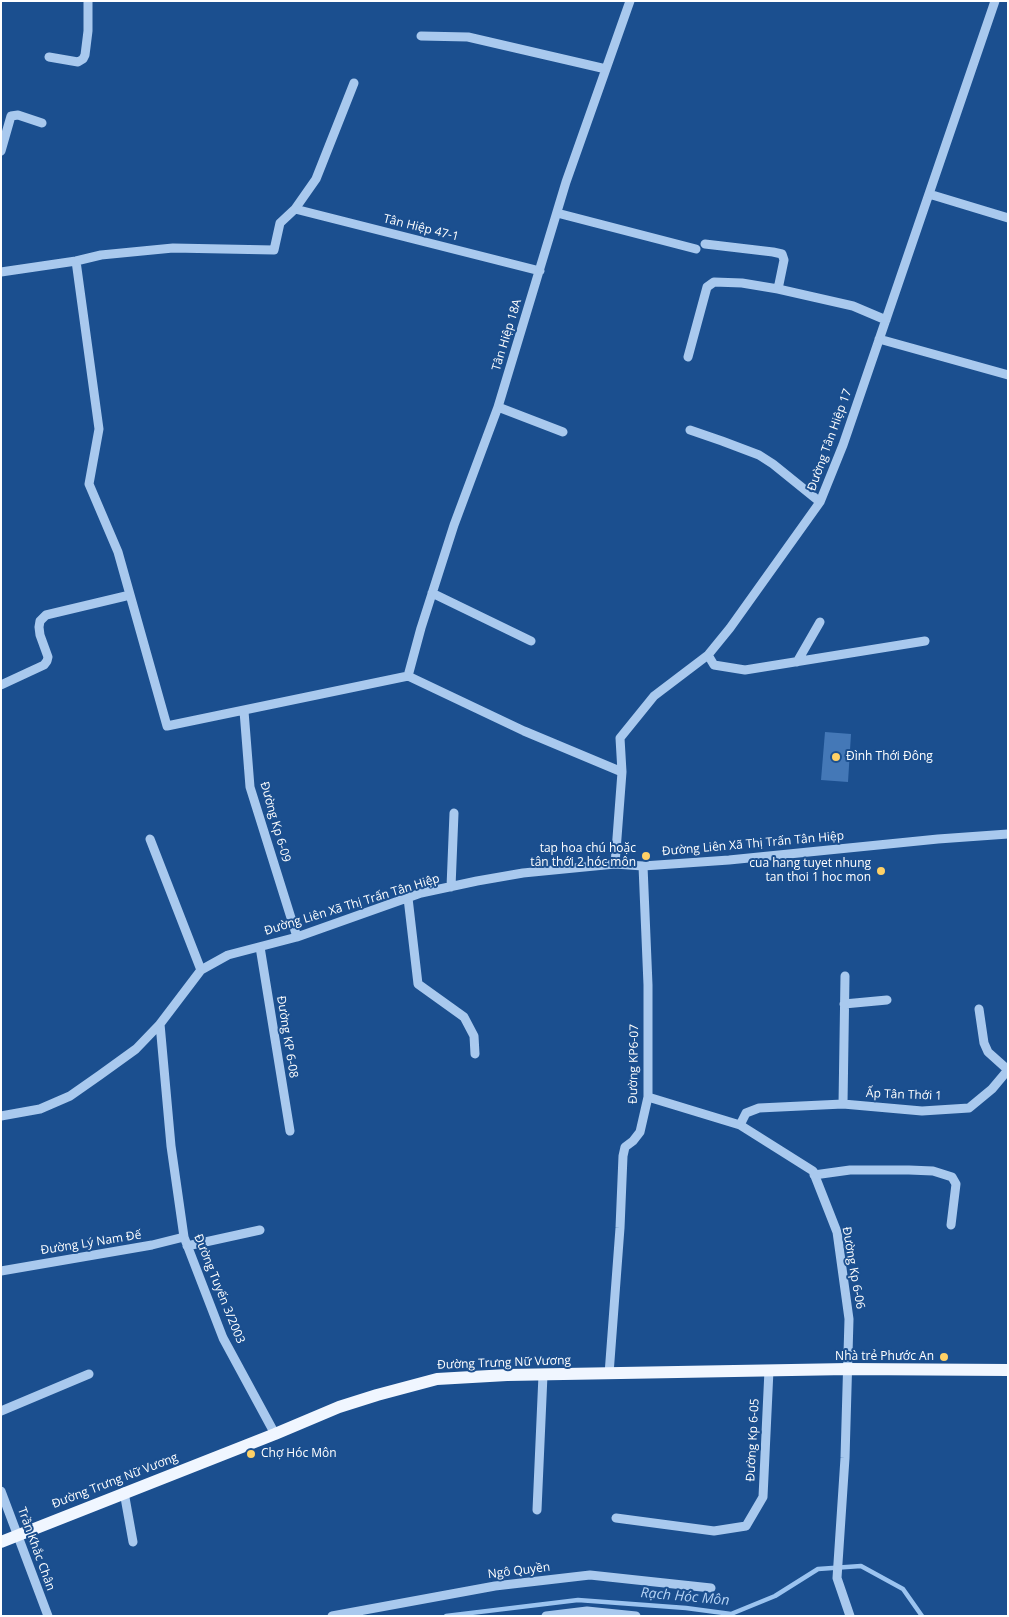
<!DOCTYPE html>
<meta charset="utf-8">
<style>
body{margin:0}
#map{position:relative;width:1009px;height:1617px;overflow:hidden;background:#1b4f8f;font-family:"Open Sans",sans-serif}
canvas{display:block}
.frame{position:absolute;inset:0;border:2px solid #fff;pointer-events:none}
</style>
<div id="map">
<canvas width="1009" height="1617"></canvas>
<div class="frame"></div>
</div>
<script>
const ctx = document.querySelector('canvas').getContext('2d');
ctx.lineJoin = 'round';
function shape(rows) {
  const path = new Path2D();
  for (const r of rows) {
    path.moveTo(r[0], r[1]);
    for (let i = 2; i < r.length; i += 2) path.lineTo(r[i], r[i + 1]);
  }
  return path;
}
function stroke(path, color, width, dash) {
  ctx.strokeStyle = color;
  ctx.lineWidth = width;
  ctx.lineCap = dash ? 'butt' : 'round';
  ctx.setLineDash(dash || []);
  ctx.stroke(path);
}
function paint(path, color) {
  ctx.fillStyle = color;
  ctx.fill(path, 'evenodd');
}
function label(font, color, halo, rows, align = 'center') {
  ctx.font = font + ' "Open Sans",sans-serif';
  ctx.lineWidth = 4;
  ctx.setLineDash([]);
  ctx.textBaseline = 'middle';
  ctx.strokeStyle = halo;
  ctx.fillStyle = color;
  for (const [text, x, y, turn = 0] of rows) {
    ctx.save();
    ctx.translate(x, y);
    ctx.rotate((+turn || 0) * Math.PI / 180);
    ctx.textAlign = isNaN(turn) ? turn : align;
    if (halo) ctx.strokeText(text, 0, 0);
    ctx.fillText(text, 0, 0);
    ctx.restore();
  }
}
const stream = shape([
 [446,1616,578,1600,686,1608,731,1614,775,1596,818,1569,861,1566,903,1589,922,1616]
]);
const building = shape([
 [825,732,851,734,848,782,821,780]
]);
const minor = shape([
 [421,36,468,37,606,69],
 [49,57,78,62,83,59,85,55,88,31,88,1],
 [1,151,11,116,18,115,42,123],
 [929,194,1008,218],
 [295,209,540,271],
 [557,213,696,249],
 [705,244,773,252,782,254,784,260,778,289],
 [76,261,99,429,89,484,118,552,167,726,408,676,524,731,622,772],
 [1,272,76,261,101,255,173,248,274,250,280,223,295,209,316,179,354,83],
 [879,339,1008,375],
 [688,357,707,287,714,282,742,283,778,289,853,306,886,320],
 [498,407,563,432],
 [690,430,722,441,759,455,773,464,820,502],
 [432,593,531,641],
 [708,655,714,665,745,670,925,641],
 [797,662,820,622],
 [408,676,421,628,454,525,498,407,566,182,630,1],
 [1,685,44,665,47,661,48,657,40,635,39,627,40,621,46,615,130,595],
 [244,711,250,787,297,937],
 [150,839,201,970],
 [615,864,622,772,620,738,654,696,708,655,730,628,820,502,843,445,995,1],
 [451,887,454,813],
 [408,898,418,984,464,1017,474,1036,475,1054],
 [260,947,290,1131],
 [844,1004,887,1000],
 [160,1024,171,1146,184,1237,223,1338,275,1434],
 [648,1097,740,1125,813,1171,837,1232,849,1319,845,1458,837,1578,850,1616],
 [843,1104,845,976],
 [1,1116,40,1109,70,1096,100,1075,136,1049,160,1024,201,970,228,955,297,937,421,893,477,881,523,873,615,864,643,866,729,860,938,839,1008,834],
 [740,1125,746,1113,759,1108,843,1104,922,1111,969,1108,992,1089,1008,1070,988,1052,984,1043,979,1009],
 [814,1175,850,1170,909,1170,933,1171,952,1177,956,1184,951,1225],
 [187,1246,260,1230],
 [1,1271,152,1245,184,1237],
 [609,1374,620,1228,623,1156,625,1147,633,1141,640,1132,648,1097,648,985,643,866],
 [1,1411,89,1374],
 [1,1491,48,1616],
 [124,1492,133,1542],
 [537,1510,543,1375],
 [616,1518,714,1531,746,1526,763,1497,769,1370],
 [332,1616,495,1586,590,1575,711,1588],
 [546,1616,587,1611,636,1616]
]);
const major = shape([
 [1,1542,275,1434,339,1407,377,1395,437,1379,507,1375,848,1369,1008,1370]
]);
const markers = [
 [836,757,5,"#ffd166"],
 [646,856,5,"#ffd166"],
 [881,871,5,"#ffd166"],
 [944,1357,5,"#ffd166"],
 [251,1454,5,"#ffd166"]
];
const streetNames = [
 ["Tân Hiệp 47-1",421,228,14],
 ["Tân Hiệp 18A",507,335,-73],
 ["Đường Tân Hiệp 17",830,440,-70],
 ["Đường Kp 6-09",275,822,74],
 ["Đường Liên Xã Thị Trấn Tân Hiệp",753,844,-5],
 ["Đường Liên Xã Thị Trấn Tân Hiệp",352,905,-17],
 ["Đường KP 6-08",287,1037,81],
 ["Đường KP6-07",634,1064,-89],
 ["Ấp Tân Thới 1",904,1095,2],
 ["Đường Lý Nam Đế",91,1243,-9],
 ["Đường Kp 6-06",853,1268,80],
 ["Đường Tuyến 3/2003",219,1289,68],
 ["Đường Trưng Nữ Vương",504,1363,-2],
 ["Đường Kp 6-05",753,1440,-87],
 ["Đường Trưng Nữ Vương",115,1481,-21],
 ["Trần Khắc Chân",36,1549,70],
 ["Ngô Quyền",519,1571,-7]
];
const poiNames = [
 ["Đình Thới Đông",846,757,"left"],
 ["tap hoa chú hoặc",636,849],
 ["tân thới 2 hóc môn",636,863],
 ["cua hang tuyet nhung",871,864],
 ["tan thoi 1 hoc mon",871,878],
 ["Nhà trẻ Phước An",934,1357],
 ["Chợ Hóc Môn",261,1454,"left"]
];
const waterNames = [
 ["Rạch Hóc Môn",685,1597,5]
];
stroke(stream, '#9cc4f0', 4.5);
paint(building, '#4478b7');
stroke(minor, '#a9c9ee', 9);
stroke(major, '#f0f6ff', 12);
for (const [x, y, r, color] of markers) {
  const dot = new Path2D();
  dot.arc(x, y, r, 0, 2 * Math.PI);
  ctx.fillStyle = color;
  ctx.fill(dot);
  stroke(dot, '#1b4f8f', 2);
}
label('12px', '#fff', '#1b4f8f', streetNames);
label('12px', '#fff', '#1b4f8f', poiNames, 'right');
label('italic 14px', '#b5d3f5', '#1b4f8f', waterNames);
</script>
